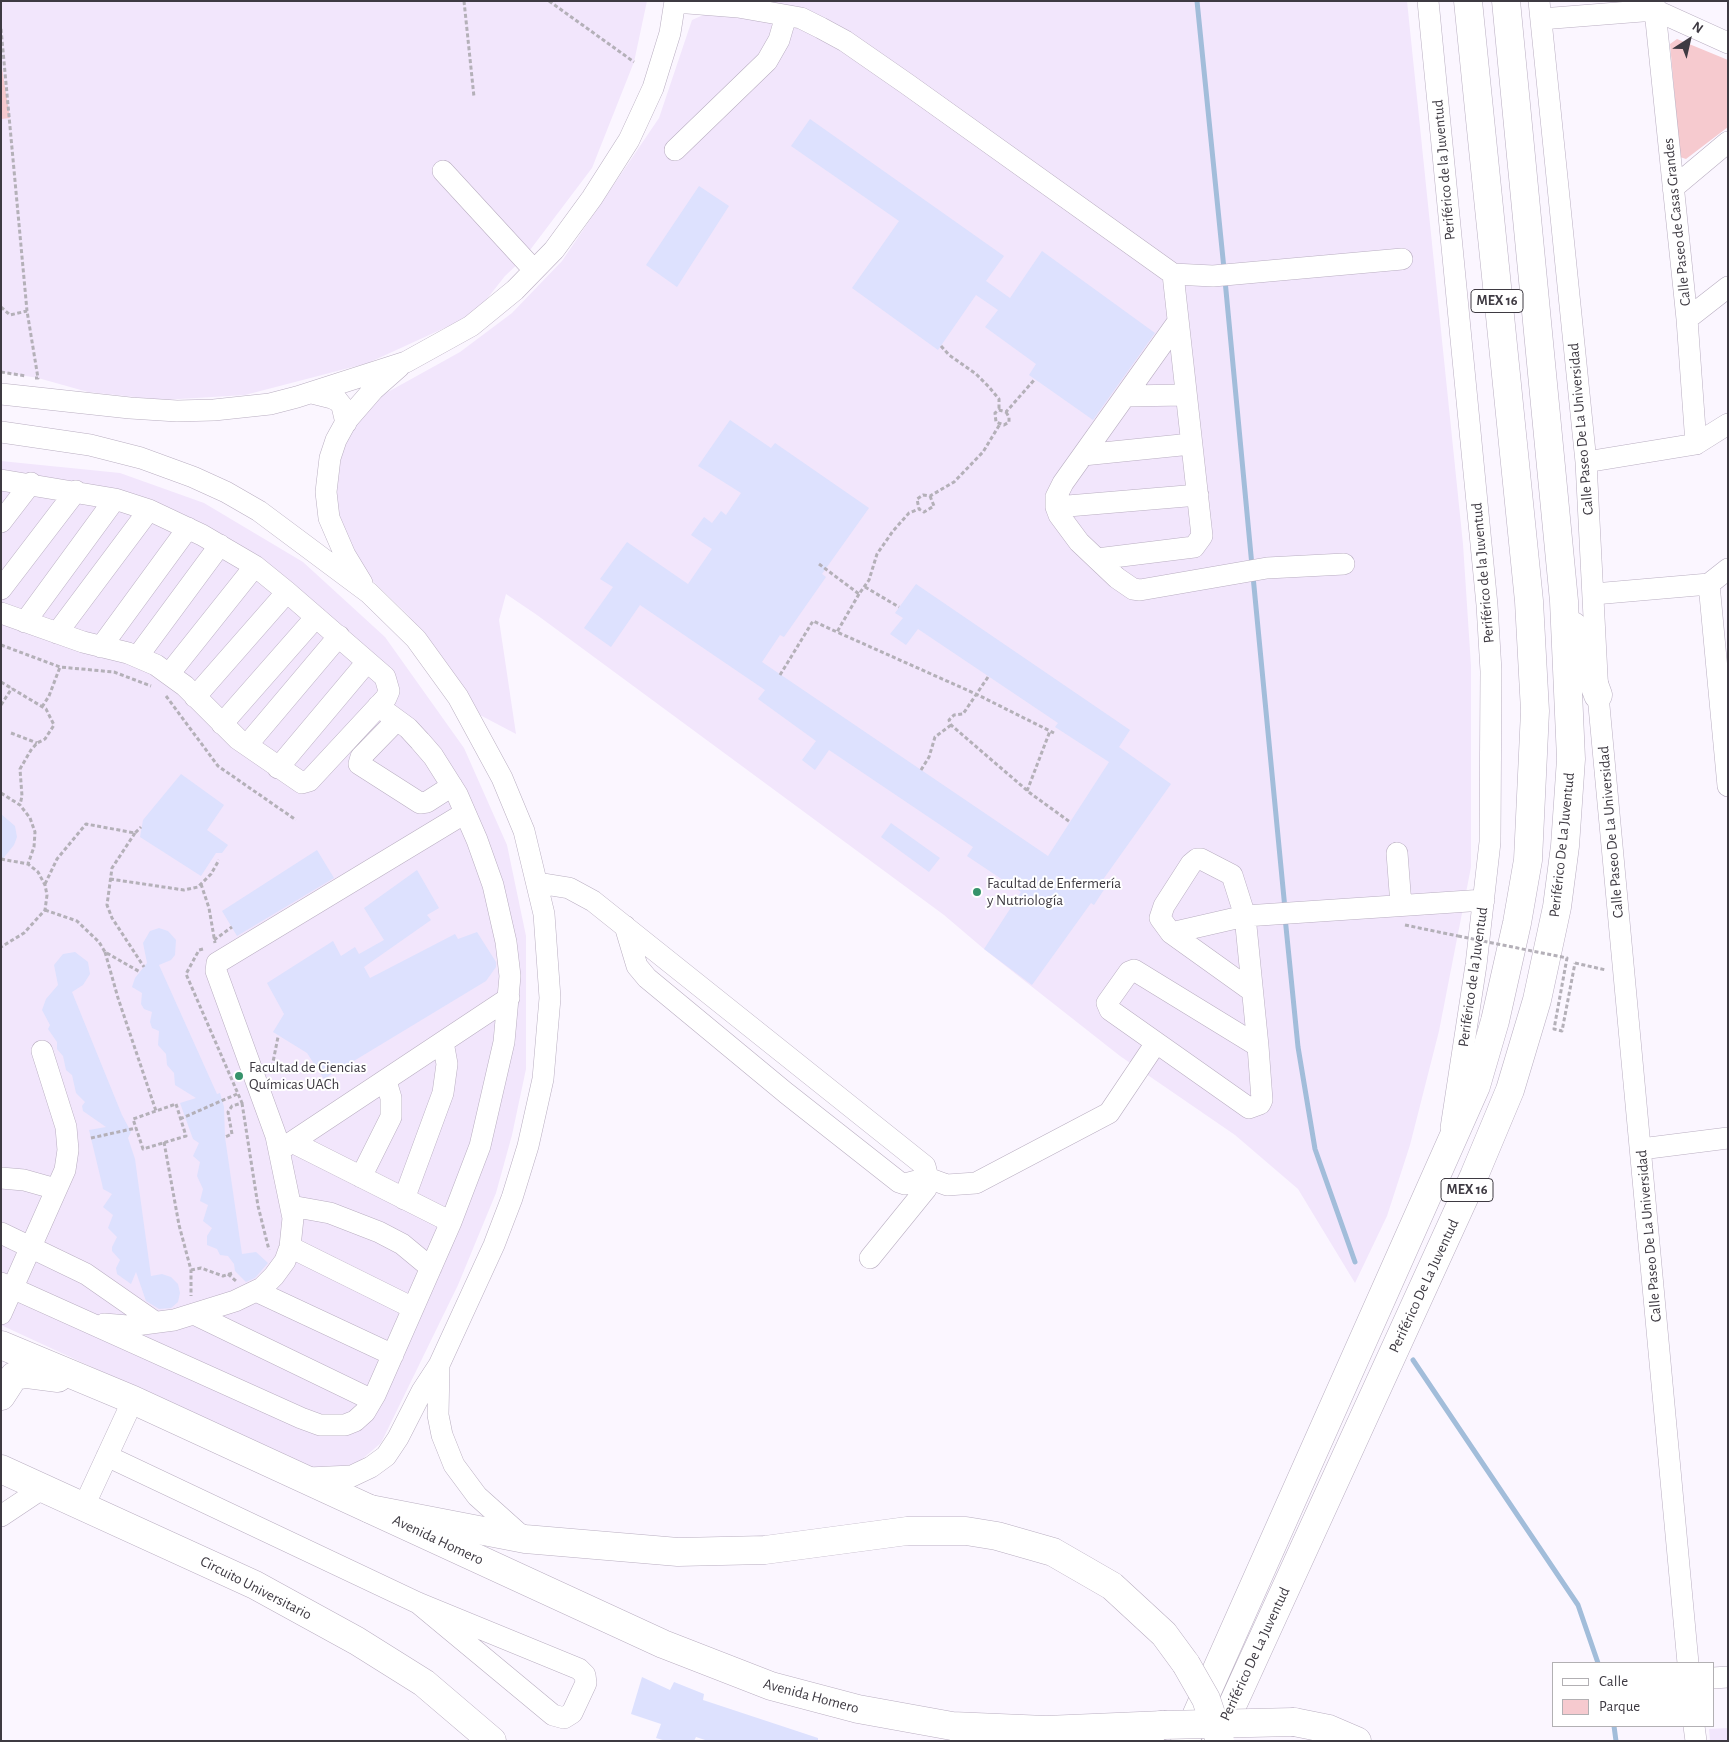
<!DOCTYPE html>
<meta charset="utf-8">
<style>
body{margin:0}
#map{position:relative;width:1729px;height:1742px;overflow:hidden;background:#fbf6ff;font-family:"Alegreya Sans",sans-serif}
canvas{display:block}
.frame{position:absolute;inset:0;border:2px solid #3e3a42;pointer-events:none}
.legend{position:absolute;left:1552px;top:1662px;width:162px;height:65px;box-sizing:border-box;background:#fff;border:1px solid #b2b0b3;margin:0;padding:6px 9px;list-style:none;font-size:15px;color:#3e3a42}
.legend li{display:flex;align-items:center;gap:10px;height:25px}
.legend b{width:25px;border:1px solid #b2b0b3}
.north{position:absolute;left:1664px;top:15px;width:50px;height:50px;-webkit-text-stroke:4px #fff;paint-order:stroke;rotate:35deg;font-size:14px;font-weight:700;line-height:20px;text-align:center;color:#3e3a42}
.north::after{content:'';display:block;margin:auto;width:18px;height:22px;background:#3e3a42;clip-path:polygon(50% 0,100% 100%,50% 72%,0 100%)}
</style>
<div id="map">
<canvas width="1729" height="1742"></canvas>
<div class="frame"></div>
<ul class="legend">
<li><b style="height:6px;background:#fff"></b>Calle</li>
<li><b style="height:14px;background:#f6cacf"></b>Parque</li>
</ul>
<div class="north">N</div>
</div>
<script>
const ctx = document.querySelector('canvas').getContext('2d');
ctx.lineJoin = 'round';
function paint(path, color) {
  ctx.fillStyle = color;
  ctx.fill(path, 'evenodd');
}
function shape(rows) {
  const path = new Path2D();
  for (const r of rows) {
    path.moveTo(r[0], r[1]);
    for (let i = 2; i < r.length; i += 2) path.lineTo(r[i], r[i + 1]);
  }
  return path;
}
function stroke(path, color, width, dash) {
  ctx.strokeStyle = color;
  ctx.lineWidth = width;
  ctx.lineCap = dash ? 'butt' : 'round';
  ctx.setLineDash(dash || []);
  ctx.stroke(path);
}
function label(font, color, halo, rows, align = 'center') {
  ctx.font = font + ' "Alegreya Sans",sans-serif';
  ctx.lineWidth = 4;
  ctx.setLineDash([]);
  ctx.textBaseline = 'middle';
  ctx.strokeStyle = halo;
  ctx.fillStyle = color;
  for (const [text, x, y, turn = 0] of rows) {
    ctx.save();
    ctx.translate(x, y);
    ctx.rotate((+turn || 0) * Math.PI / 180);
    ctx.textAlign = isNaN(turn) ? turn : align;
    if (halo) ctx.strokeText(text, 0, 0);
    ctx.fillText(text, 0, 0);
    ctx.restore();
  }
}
const built = shape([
 [1,1,647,1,634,62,592,168,524,258,505,276,475,314,368,363,245,395,163,400,88,392,38,378,1,372],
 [735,1,1407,1,1463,544,1471,666,1471,867,1439,1031,1410,1145,1387,1216,1355,1283,1298,1189,1235,1135,1120,1056,984,949,944,915,537,615,506,594,499,620,516,734,480,715,468,695,407,614,355,564,335,504,343,442,377,398,460,352,512,313,562,261,659,118,692,20],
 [1,461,120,473,204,503,303,562,385,637,464,748,507,845,526,936,526,1069,512,1135,496,1193,458,1285,381,1443,360,1461,330,1472,303,1465,1,1325],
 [1728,1728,1728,1741,1710,1741,1709,1729]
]);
const green = shape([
 [1677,39,1728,60,1728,127,1686,159,1680,157,1670,44],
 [1,62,10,118,1,119]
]);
const stream = shape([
 [1197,1,1224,269],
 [1225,280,1252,566],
 [1253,576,1285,909],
 [1285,917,1298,1047,1315,1149,1355,1262],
 [1413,1360,1578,1605,1598,1663],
 [1614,1726,1616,1741]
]);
const building = shape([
 [810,119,1004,256,986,281,1010,298,1042,251,1155,333,1093,420,1029,375,1036,364,985,327,998,310,976,295,938,350,852,288,899,221,791,146],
 [699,186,729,206,677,287,646,265],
 [730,420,771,448,775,443,869,508,822,574,826,577,784,637,780,635,762,662,1048,856,1109,762,1055,727,1058,723,918,629,906,645,890,634,903,618,895,613,916,584,1130,730,1119,747,1171,784,1102,881,1107,885,1094,905,1091,903,1032,985,984,949,1021,892,967,856,973,847,829,750,815,770,802,760,816,741,758,699,765,690,640,605,611,647,584,628,613,587,600,579,627,542,688,584,712,549,691,535,704,517,712,523,721,511,726,515,741,493,698,466],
 [181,774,224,805,207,830,228,845,222,853,216,853,201,876,140,837,143,820],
 [1,814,15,826,17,837,14,845,1,861],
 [891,823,940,858,929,872,881,837],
 [317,850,334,878,237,936,222,911],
 [417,870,439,908,427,915,431,920,364,967,370,978,455,934,458,939,477,932,496,962,496,967,486,981,324,1079,307,1053,273,1032,284,1014,267,983,333,941,341,956,355,947,359,954,384,940,364,908],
 [159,928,168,931,176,940,175,955,171,960,159,965,217,1094,220,1093,224,1107,225,1137,242,1254,256,1252,268,1263,255,1278,246,1282,235,1271,234,1264,228,1256,220,1255,217,1249,207,1245,207,1236,212,1228,203,1221,208,1205,200,1201,203,1189,197,1176,200,1162,193,1156,199,1143,193,1139,180,1103,196,1098,175,1085,174,1073,167,1065,166,1054,158,1045,159,1031,152,1028,150,1022,152,1012,144,1009,141,1004,142,993,132,987,135,978,147,963,143,943,150,931],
 [75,952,88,962,90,974,83,985,72,992,122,1115,131,1132,128,1138,135,1159,151,1276,162,1274,171,1277,178,1284,180,1293,178,1302,171,1308,159,1309,146,1301,136,1272,131,1284,117,1274,116,1268,120,1260,112,1251,112,1247,117,1237,108,1228,113,1215,103,1207,112,1194,103,1189,102,1184,89,1130,106,1127,83,1111,82,1106,85,1102,76,1093,72,1075,66,1070,63,1056,57,1049,57,1042,48,1029,50,1025,42,1010,46,999,58,985,54,965,63,954],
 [642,1677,670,1690,674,1682,704,1694,703,1700,818,1738,818,1741,708,1741,696,1737,694,1741,666,1741,656,1738,661,1724,631,1714]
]);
const path = shape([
 [464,1,474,97],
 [549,1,634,62],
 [1,29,27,311,38,378,35,378],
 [1,307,10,315,27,311],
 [941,346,949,355,976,374,989,387,999,399,999,410],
 [1,372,26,376],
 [1006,412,1009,417,1009,422,1004,425,996,422,995,413,999,410,1006,412,1035,379],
 [930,496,934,506,924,512,919,509,917,499,923,495,930,496,954,482,983,452,1000,424],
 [819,564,859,594,869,580,877,554,893,531,909,513,919,509],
 [865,587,899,607],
 [859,594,837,632,976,694,1054,733],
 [1,645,60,667,114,672,151,686],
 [780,675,813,621,837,632],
 [988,677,963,714,954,715,949,720,951,725,1030,793,1070,822],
 [1,682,46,709,54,725,45,739,37,743,31,750,20,769,22,796,20,805],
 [166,696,218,766,296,820],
 [1,705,12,688],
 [42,707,49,696,60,667],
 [11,733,37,743],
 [921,770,929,757,935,737,951,725],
 [1027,791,1050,731],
 [1,793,20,805,30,818,35,832,34,847,28,864],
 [135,833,112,868,107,905,112,918,144,967],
 [1,859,28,864,38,872,45,885,47,895,45,910,24,933,1,947],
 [110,879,184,890,198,887,211,874,219,860],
 [45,884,57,859,86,824,135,833,141,827],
 [201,884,209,908,215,943],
 [45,910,77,921,99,942,105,952,140,972],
 [1405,925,1458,936],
 [214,940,232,927],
 [203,949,199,950,186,974,242,1103,232,1106,228,1112,232,1134,225,1137],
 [105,952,118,998,156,1111],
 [1575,963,1606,970],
 [272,1067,278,1037],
 [242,1103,258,1206,269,1250],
 [176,1104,186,1136,143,1149,133,1119,176,1104],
 [180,1119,237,1094],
 [91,1138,136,1128],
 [164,1142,179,1225,191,1270,191,1296],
 [191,1270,201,1268,223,1276,233,1273],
 [228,1274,236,1281]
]);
const minor = shape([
 [1428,1,1487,605,1491,671,1490,842,1476,965,1451,1128],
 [1539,1,1586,462,1598,695,1688,1663],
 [1654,1,1687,319,1696,444],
 [675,2,738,7,801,18,821,28,845,41,907,84,1173,274,1213,276,1402,259],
 [1541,19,1655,10,1728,43],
 [675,150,767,61,779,40,786,16],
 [443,171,534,270],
 [1673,188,1728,142],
 [1687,319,1728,287],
 [1177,323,1063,483,1056,497,1056,507,1059,515,1079,542,1117,578,1133,589,1140,590,1267,568,1344,564],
 [312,393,332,398,338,401,342,406,346,423],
 [1,394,130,408,177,411,214,410,270,404,297,397,406,362,471,326,515,290,554,250,592,198,629,140,653,88,670,33,675,1],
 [1126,396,1185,395],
 [1,432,90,445,141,458,193,477,226,492,259,511,369,593,416,639,458,697,502,778,524,831,544,914,550,998,543,1079,528,1146,512,1198,494,1245,439,1365,422,1391,398,1438,386,1456,371,1467,352,1476,308,1478],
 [1083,455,1191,444],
 [1586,462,1696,444,1728,424],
 [1,480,115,499,149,510,202,535,255,566,287,592,385,677,389,691,386,698,309,781,302,783,238,739,185,686,156,665,128,653,83,642,1,613],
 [1056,507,1198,495],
 [1,522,31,483],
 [1097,559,1194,547,1202,536,1173,274],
 [362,583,345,555,329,518,326,492,330,458,336,440,347,420,373,390,399,367],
 [1709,584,1728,786],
 [1,589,76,491],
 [1594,594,1709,584,1728,569],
 [25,622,115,499],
 [57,633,149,510],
 [101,647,188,528],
 [138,656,220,545],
 [169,674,255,566],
 [195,697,287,592],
 [397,720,361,757,359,764,420,803,427,802,452,786],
 [222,724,316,617],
 [247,745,339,636],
 [278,768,367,662],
 [1397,853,1401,905],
 [538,883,569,888,593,901,925,1166,928,1178,926,1189,870,1258],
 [625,926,637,966,647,978,786,1093,899,1182,905,1184,928,1178,947,1185,976,1183,1109,1113,1156,1043],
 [1171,933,1245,916,1484,900],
 [1252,991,1171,933,1160,918,1164,906,1191,864,1197,859,1201,859,1232,875,1245,916,1258,1046,1262,1100,1260,1104,1249,1108,1110,1010,1107,1003,1129,972,1134,970,1258,1046],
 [292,1142,451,1222],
 [1641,1149,1728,1138],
 [280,1150,509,998],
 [361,1177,391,1117,391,1098,386,1081],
 [1,1178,24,1180,56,1189],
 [404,1199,443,1093,447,1064,443,1042],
 [291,1206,330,1213,379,1232,402,1244,431,1268],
 [1,1233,86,1274,155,1322],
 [290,1247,413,1308],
 [1,1283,301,1418,320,1425,345,1425,355,1421,365,1412,375,1395,451,1222,480,1146,504,1042,510,976,506,942,493,885,477,840,457,794,433,756,420,741,408,728,378,706],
 [256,1291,393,1355],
 [1,1314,65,1170,68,1150,66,1127,42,1051],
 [194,1314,372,1400],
 [104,1324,128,1326,174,1320,235,1301,262,1288,274,1276,285,1261,290,1247,293,1218,276,1136,216,971,217,963,465,813],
 [439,1366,438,1415,442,1435,454,1465,477,1496,525,1539],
 [107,1456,418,1603,579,1669,585,1675,586,1683,572,1713,564,1718,553,1715,418,1603],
 [84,1506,133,1400],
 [1,1516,43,1488],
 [1713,1678,1728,1677],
 [1694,1726,1696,1741]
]);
const major = shape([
 [1,1345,133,1400,663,1644,771,1686,858,1709,952,1726,1046,1730,1164,1725],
 [1,1396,14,1376,27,1374,58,1378],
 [1,1469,255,1585,357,1641,424,1683,492,1741],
 [1294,1722,1329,1729,1357,1741]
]);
const highway = shape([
 [1573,626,1598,695],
 [370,1509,525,1539,678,1552,765,1550,907,1531,966,1531,997,1536,1053,1552,1112,1586,1164,1634,1186,1664],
 [1135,1741,1161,1725],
 [1185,1741,1476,1086,1495,1021,1517,923,1528,860,1535,711,1529,601,1468,1],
 [1216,1741,1474,1176,1510,1090,1537,1000,1557,907,1565,846,1571,759,1564,601,1506,1]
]);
const pathBridge = shape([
 [1458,936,1567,958,1554,1029,1562,1031,1575,963]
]);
const majorBridge = shape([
 [1164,1725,1294,1722]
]);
const highwayBridge = shape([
 [1186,1664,1206,1699,1220,1741]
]);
const markers = [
 [977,892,5,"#36936b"],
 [239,1076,5,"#36936b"]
];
const shields = [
 [1497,301,52],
 [1467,1190,52]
];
const shieldNames = [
 ["MEX 16",1497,301],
 ["MEX 16",1467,1190]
];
const streetNames = [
 ["Periférico de la Juventud",1444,170,-95],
 ["Calle Paseo de Casas Grandes",1677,222,-96],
 ["Calle Paseo De La Universidad",1581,429,-95],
 ["Periférico de la Juventud",1483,573,-95],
 ["Calle Paseo De La Universidad",1611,832,-95],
 ["Periférico De La Juventud",1562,845,-84],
 ["Periférico de la Juventud",1473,977,-82],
 ["Calle Paseo De La Universidad",1649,1236,-95],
 ["Periférico De La Juventud",1424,1286,-65],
 ["Avenida Homero",438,1540,25],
 ["Circuito Universitario",256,1588,27],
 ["Periférico De La Juventud",1255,1654,-65],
 ["Avenida Homero",811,1696,15]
];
const poiNames = [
 ["Facultad de Enfermería",987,883],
 ["y Nutriología",987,900],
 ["Facultad de Ciencias",249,1067],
 ["Químicas UACh",249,1084]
];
paint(built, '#f2e6fc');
paint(green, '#f6cacf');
stroke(stream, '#a2bdda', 5);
paint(building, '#dde1fe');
stroke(minor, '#b9aec1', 22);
stroke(major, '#b9aec1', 29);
stroke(highway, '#b9aec1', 29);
stroke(path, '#b4b0b8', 3, [4, 2.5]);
stroke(minor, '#fff', 21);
stroke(major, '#fff', 28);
stroke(highway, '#fff', 28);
stroke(majorBridge, '#b9aec1', 29, []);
stroke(highwayBridge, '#b9aec1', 29, []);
stroke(pathBridge, '#b4b0b8', 3, [4, 2.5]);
stroke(majorBridge, '#fff', 28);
stroke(highwayBridge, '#fff', 28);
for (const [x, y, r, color] of markers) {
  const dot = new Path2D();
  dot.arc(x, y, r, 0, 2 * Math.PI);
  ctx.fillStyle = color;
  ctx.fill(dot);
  stroke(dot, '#fff', 2);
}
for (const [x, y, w] of shields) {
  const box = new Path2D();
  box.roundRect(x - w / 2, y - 11.5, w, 23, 4);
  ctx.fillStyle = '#fff';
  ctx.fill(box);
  stroke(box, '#3e3a42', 1);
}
label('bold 14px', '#3e3a42', null, shieldNames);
label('15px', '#3e3a42', '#fff', streetNames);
label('15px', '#3e3a42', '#fff', poiNames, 'left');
</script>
